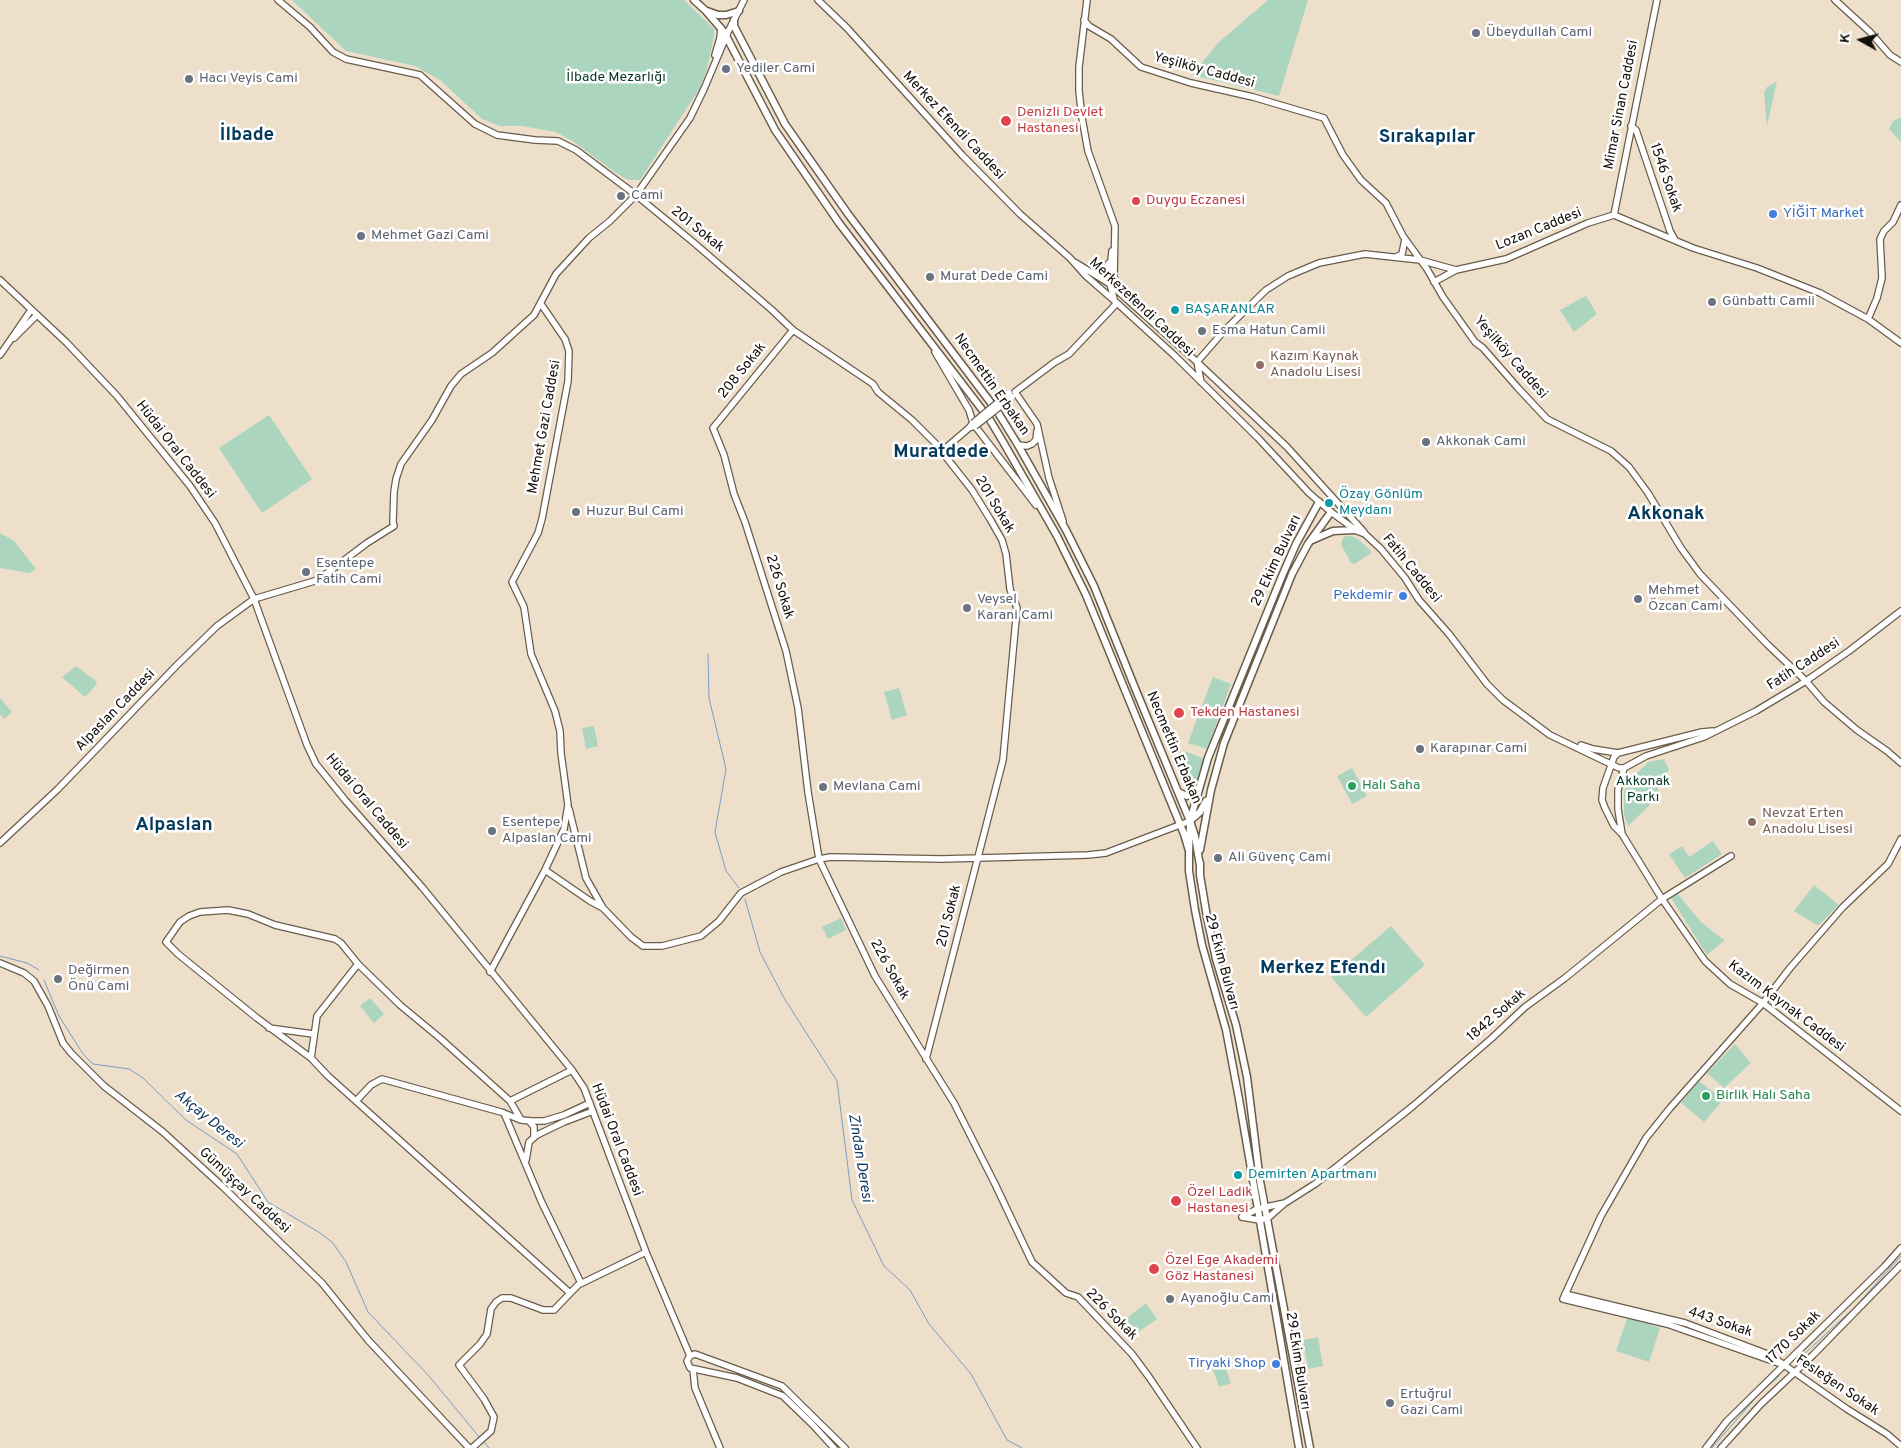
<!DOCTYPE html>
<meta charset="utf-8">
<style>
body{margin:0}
#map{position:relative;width:1901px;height:1448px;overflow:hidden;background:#eedfcb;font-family:Overpass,sans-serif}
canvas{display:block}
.north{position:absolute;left:1836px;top:15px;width:50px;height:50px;-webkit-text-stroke:4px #fff;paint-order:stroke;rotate:277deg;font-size:14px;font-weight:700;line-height:20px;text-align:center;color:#130e07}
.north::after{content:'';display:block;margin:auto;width:18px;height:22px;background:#130e07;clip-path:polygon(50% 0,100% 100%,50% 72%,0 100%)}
</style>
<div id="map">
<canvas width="1901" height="1448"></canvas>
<div class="north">K</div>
</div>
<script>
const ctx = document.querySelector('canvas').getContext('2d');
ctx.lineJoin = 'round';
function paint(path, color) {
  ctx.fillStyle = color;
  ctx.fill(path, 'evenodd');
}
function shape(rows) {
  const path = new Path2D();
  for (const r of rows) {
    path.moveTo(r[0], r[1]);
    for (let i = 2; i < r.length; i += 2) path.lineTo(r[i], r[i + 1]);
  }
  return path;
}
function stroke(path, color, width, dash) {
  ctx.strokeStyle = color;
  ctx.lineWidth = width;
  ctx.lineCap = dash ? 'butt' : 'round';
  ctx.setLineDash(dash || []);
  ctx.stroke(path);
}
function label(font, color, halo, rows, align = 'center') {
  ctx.font = font + ' Overpass,sans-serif';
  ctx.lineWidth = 5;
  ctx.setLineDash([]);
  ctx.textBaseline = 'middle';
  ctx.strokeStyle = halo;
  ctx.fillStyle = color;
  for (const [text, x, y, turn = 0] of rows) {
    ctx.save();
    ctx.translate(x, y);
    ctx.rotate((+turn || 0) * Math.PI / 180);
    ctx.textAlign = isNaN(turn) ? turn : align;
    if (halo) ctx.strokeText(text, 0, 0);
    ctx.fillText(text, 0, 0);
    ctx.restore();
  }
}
const green = shape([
 [292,0,684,0,714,29,714,36,707,69,700,88,640,180,628,180,616,173,574,142,556,132,522,126,500,126,482,119,440,80,415,66,346,51],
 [1268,0,1308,0,1279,96,1192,75,1218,43],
 [1777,81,1767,126,1764,92,1767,87],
 [1901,117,1901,142,1889,129,1893,121],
 [1586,296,1597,314,1574,332,1560,310],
 [269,415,312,479,262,513,219,448],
 [0,533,14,541,36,569,30,573,0,568],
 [1346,536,1351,536,1358,539,1371,551,1370,554,1354,564,1351,563,1341,544,1343,538],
 [76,666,97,682,96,685,85,697,62,677],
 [1213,677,1231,684,1207,749,1188,743],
 [899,688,907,715,892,720,884,692],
 [0,698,12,712,4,719,0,714],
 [594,726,598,746,586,749,582,728],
 [1184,751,1205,759,1194,789,1186,786,1179,761],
 [1664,759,1669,770,1659,781,1658,790,1661,794,1628,826,1624,814,1624,791,1633,777,1648,762],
 [1352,768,1367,796,1352,804,1337,776],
 [1713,841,1722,854,1685,878,1669,854,1682,846,1689,857],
 [1814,885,1839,905,1820,924,1817,925,1794,911],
 [1678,894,1700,921,1717,935,1725,940,1707,955,1671,898],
 [841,918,846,930,828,939,822,927],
 [1391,926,1425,965,1366,1017,1331,977],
 [370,998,384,1014,374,1023,360,1006],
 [1735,1044,1751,1063,1724,1088,1707,1073],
 [1699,1081,1723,1100,1704,1122,1681,1103],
 [1146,1303,1157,1319,1128,1339,1117,1326],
 [1628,1316,1660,1328,1649,1362,1616,1351],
 [1318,1337,1323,1366,1308,1369,1303,1340],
 [1224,1364,1231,1383,1219,1387,1212,1367]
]);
const stream = shape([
 [708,654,709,698,726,769,715,832,726,871,739,888],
 [745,899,760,952,784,998,837,1081,852,1200,884,1266,910,1290,929,1324,971,1374,1007,1440,1022,1448],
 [0,956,27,963,39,970],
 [44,980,59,1016,83,1054,93,1064,129,1069,143,1078,186,1120,237,1154,268,1202,320,1233,333,1243,346,1262,368,1312,429,1376,480,1438],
 [1802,1356,1854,1308,1901,1256],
 [483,1441,489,1448],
 [1712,1448,1758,1395,1779,1376]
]);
const secondary = shape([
 [278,0,310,27,333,52,346,59,420,75,475,124,497,135,535,140,558,141,576,150,636,195,693,242,772,310,793,330,873,384,878,392,912,420,935,443,972,490,990,519,1002,540,1006,554,1010,589,1017,608,1003,760,926,1059],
 [818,0,847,28,962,155,1020,214,1070,258,1086,276,1117,303,1175,356,1258,438,1309,493,1331,512,1357,531,1365,534,1381,549,1405,578,1419,600,1449,634,1487,684,1503,700,1550,735,1619,768,1624,768],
 [1087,0,1079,67,1079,91,1082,118,1088,151,1115,226,1114,277,1120,291],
 [1835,0,1870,32,1890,55,1901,62],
 [1084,20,1089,26,1111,39,1141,67,1191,83,1253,97,1324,118,1343,155,1361,180,1386,203,1403,236,1427,269,1443,297,1475,342,1483,348,1518,388,1547,419,1611,451,1629,467,1648,493,1681,548,1700,574,1767,644,1806,681,1824,702,1857,730,1887,751,1901,763],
 [715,55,720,38,721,28],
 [1631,126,1636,130,1670,231,1675,240],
 [1614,215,1657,0],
 [1112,251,1109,280,1114,299],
 [1396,257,1402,254,1405,239],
 [1076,263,1110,284,1197,362,1287,447,1364,532],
 [1093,272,1101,271,1105,268,1109,263],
 [0,280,67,343,117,396,190,486,215,523,254,599,307,745,316,764,345,800,422,887,572,1070,584,1088,646,1252,690,1356],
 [1434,282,1456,270],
 [1868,319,1877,298,1882,278,1880,239,1884,231,1893,222,1901,205],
 [793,330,713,428,724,455,734,494,745,522,786,651,798,708,808,792,819,859,875,976,954,1103,995,1184,1032,1262,1066,1293,1078,1297,1132,1354,1149,1377,1197,1448],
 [14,338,37,315],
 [935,352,969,410,973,423,969,428,975,426,1036,505],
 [0,355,31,310],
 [1197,362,1223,332,1266,290,1288,276,1319,263,1365,254,1420,260,1456,270,1506,259,1588,223,1614,215,1693,248,1757,268,1820,293,1868,319,1901,343],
 [1197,362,1201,382],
 [1018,445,1027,446,1032,444,1036,440,1037,431],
 [942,451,969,428],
 [1063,521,1049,478,1037,424,1015,392,1055,362,1069,354,1117,303],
 [1581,745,1593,749,1618,753,1702,732,1713,731],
 [1618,753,1614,757,1603,788,1602,800,1605,808,1614,826,1622,834,1662,899,1705,961,1730,984,1763,1003,1901,1111],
 [569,809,586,878,603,908],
 [1622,834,1618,809,1618,790,1624,768,1646,756,1704,737,1756,711,1806,681,1849,651,1901,611],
 [0,843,58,789,177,665,217,626,254,599,318,580,367,543,394,526,393,522,394,492,396,479,401,464,432,420,451,386,461,374,492,353,534,315,556,274,589,238,610,221,636,195,690,118,704,89,728,32,744,0],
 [545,870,590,901,603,908,631,937,643,946,662,946,701,936,719,921,741,893,781,872,819,859,831,857,942,859,1088,855,1106,853,1190,821],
 [0,963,24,973,34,981,48,1006,63,1043,71,1053,104,1086,163,1132,223,1187,322,1283,368,1340,469,1448],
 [490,972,545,870,564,829,568,805,561,753,560,731,555,711,531,654,524,607,512,582,538,533,542,519,568,381,569,351,565,339,541,304],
 [269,1028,313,1034],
 [311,1058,317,1016,358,964],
 [356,1101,371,1085,382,1079,501,1112,521,1120,532,1121,544,1121,564,1115,590,1103],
 [510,1101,520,1118],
 [504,1113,542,1203,581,1283],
 [529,1121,534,1127,534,1137],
 [526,1160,529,1142,537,1135,564,1122,593,1111],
 [1242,1217,1259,1220,1268,1218,1285,1203,1315,1184,1413,1106,1492,1038,1525,1007,1565,978,1662,899,1731,856],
 [1242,1217,1257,1209,1285,1203],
 [570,1293,328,1076,311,1058,257,1018,178,954,166,942,180,922,189,916,200,912,228,910,248,914,275,925,335,939,341,943,358,964,400,1005,441,1039,510,1101,572,1070],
 [1565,1294,1685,1323,1770,1355,1847,1409,1887,1434,1901,1446],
 [690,1356,695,1354,782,1386,845,1448],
 [690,1356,687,1361,690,1368,737,1378,783,1396,812,1424,834,1448],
 [1784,1365,1667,1324,1563,1299,1601,1216,1646,1138,1670,1108,1763,1003,1790,968,1823,930,1843,907,1888,864,1901,839],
 [693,1369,695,1388,720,1448],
 [472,1448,491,1431,494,1417,484,1399,459,1365,480,1344,487,1334,491,1309,496,1302,502,1298,511,1298,543,1310,554,1310,578,1285,646,1252],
 [1706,1448,1727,1421,1885,1266,1901,1248],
 [1721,1448,1761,1404,1813,1355,1901,1265]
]);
const primary = shape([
 [694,0,706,11,724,32,775,130,839,223,990,420,1002,440,1057,536,1086,595,1184,834,1189,851],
 [707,11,718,15,726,15,739,11],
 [734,20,734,26,785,124,848,214,997,411,1018,445,1066,530,1094,586,1135,688,1190,821,1195,836,1200,866],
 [1312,540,1333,531,1355,530],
 [1178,792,1187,796,1197,793],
 [1190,821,1200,812,1206,801],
 [1200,850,1211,790,1224,743,1292,574,1308,544,1331,512],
 [1200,863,1200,875,1207,917,1216,959,1236,1025,1247,1077,1260,1181,1310,1448],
 [1299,1448,1239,1099,1226,1030,1202,945,1195,910,1189,871,1189,855,1190,821,1208,758,1282,576,1296,544,1319,502]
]);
const secondaryBridge = shape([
 [973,423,1009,393],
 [975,426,1012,397]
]);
const markers = [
 [1476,33,5,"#6b7280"],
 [726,69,5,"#6b7280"],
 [189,79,5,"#6b7280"],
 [1006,121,6,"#e0444e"],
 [621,196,5,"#6b7280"],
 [1136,201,5,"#e0444e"],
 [1773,214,5,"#3f7fe0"],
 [361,236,5,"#6b7280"],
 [930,277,5,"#6b7280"],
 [1712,302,5,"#6b7280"],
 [1175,310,5,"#0f9aa8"],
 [1202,331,5,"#6b7280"],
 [1260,365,5,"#8d6e63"],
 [1426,442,5,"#6b7280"],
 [1329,503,5,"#0f9aa8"],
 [576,512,5,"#6b7280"],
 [306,572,5,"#6b7280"],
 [1403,596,5,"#3f7fe0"],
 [1638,599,5,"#6b7280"],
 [967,608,5,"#6b7280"],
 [1179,713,6,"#e0444e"],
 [1420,749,5,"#6b7280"],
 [1352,786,5,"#2e9e5b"],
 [823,787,5,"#6b7280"],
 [1752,822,5,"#8d6e63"],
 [492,831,5,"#6b7280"],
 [1218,858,5,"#6b7280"],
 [58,979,5,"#6b7280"],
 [1706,1096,5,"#2e9e5b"],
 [1238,1175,5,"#0f9aa8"],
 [1176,1201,6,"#e0444e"],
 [1154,1269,6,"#e0444e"],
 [1170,1299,5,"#6b7280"],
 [1276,1364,5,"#3f7fe0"],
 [1390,1403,5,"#6b7280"]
];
const worshipNames = [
 ["Übeydullah Cami",1486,33],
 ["Yediler Cami",736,69],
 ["Hacı Veyis Cami",199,79],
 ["Cami",631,196],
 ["Mehmet Gazi Cami",371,236],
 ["Murat Dede Cami",940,277],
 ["Günbattı Camii",1722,302],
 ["Esma Hatun Camii",1212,331],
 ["Akkonak Cami",1436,442],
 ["Huzur Bul Cami",586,512],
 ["Esentepe",316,564],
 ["Fatih Cami",316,580],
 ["Mehmet",1648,591],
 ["Özcan Cami",1648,607],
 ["Veysel",977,600],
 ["Karani Cami",977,616],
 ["Karapınar Cami",1430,749],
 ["Mevlana Cami",833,787],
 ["Esentepe",502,823],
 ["Alpaslan Cami",502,839],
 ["Ali Güvenç Cami",1228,858],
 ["Değirmen",68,971],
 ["Önü Cami",68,987],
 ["Ayanoğlu Cami",1180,1299],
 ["Ertuğrul",1400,1395],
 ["Gazi Cami",1400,1411]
];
const streetNames = [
 ["Yeşilköy Caddesi",1204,71,15],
 ["Mimar Sinan Caddesi",1622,105,-79],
 ["Merkez Efendi Caddesi",953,126,47],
 ["1546 Sokak",1665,178,71],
 ["201 Sokak",697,230,39],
 ["Lozan Caddesi",1539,230,-22],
 ["Merkezefendi Caddesi",1141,308,43],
 ["Yeşilköy Caddesi",1510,358,49],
 ["208 Sokak",743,371,-51],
 ["Necmettin Erbakan",991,385,55],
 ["Mehmet Gazi Caddesi",545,427,-80],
 ["Hüdai Oral Caddesi",175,450,52],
 ["201 Sokak",994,505,59],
 ["29 Ekim Bulvarı",1277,561,-65],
 ["Fatih Caddesi",1411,569,51],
 ["226 Sokak",779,587,73],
 ["Fatih Caddesi",1804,665,-33],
 ["Alpaslan Caddesi",116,711,-46],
 ["Necmettin Erbakan",1173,748,67],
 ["Hüdai Oral Caddesi",366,802,50],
 ["201 Sokak",950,916,-76],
 ["29 Ekim Bulvarı",1221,962,75],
 ["226 Sokak",889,970,61],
 ["Kazım Kaynak Caddesi",1786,1007,37],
 ["1842 Sokak",1497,1016,-41],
 ["Hüdai Oral Caddesi",616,1140,69],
 ["Gümüşçay Caddesi",244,1191,43],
 ["226 Sokak",1111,1315,45],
 ["443 Sokak",1720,1323,19],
 ["1770 Sokak",1794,1338,-44],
 ["29 Ekim Bulvarı",1297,1361,81],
 ["Fesleğen Sokak",1837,1386,34]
];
const parkNames = [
 ["İlbade Mezarlığı",616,78],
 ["Akkonak",1643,782],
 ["Parkı",1643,798]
];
const healthNames = [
 ["Denizli Devlet",1017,113],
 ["Hastanesi",1017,129],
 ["Duygu Eczanesi",1146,201],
 ["Tekden Hastanesi",1190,713],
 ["Özel Ladik",1187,1193],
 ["Hastanesi",1187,1209],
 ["Özel Ege Akademi",1165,1261],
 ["Göz Hastanesi",1165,1277]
];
const shopNames = [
 ["YİĞİT Market",1783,214,"left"],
 ["Pekdemir",1393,596],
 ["Tiryaki Shop",1266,1364]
];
const cultureNames = [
 ["BAŞARANLAR",1185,310],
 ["Özay Gönlüm",1339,495],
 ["Meydanı",1339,511],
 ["Demirten Apartmanı",1248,1175]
];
const educationNames = [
 ["Kazım Kaynak",1270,357],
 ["Anadolu Lisesi",1270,373],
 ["Nevzat Erten",1762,814],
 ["Anadolu Lisesi",1762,830]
];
const leisureNames = [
 ["Halı Saha",1362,786],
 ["Birlik Halı Saha",1716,1096]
];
const waterNames = [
 ["Akçay Deresi",208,1120,39],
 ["Zindan Deresi",859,1158,81]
];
const districtNames = [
 ["İlbade",247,136],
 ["Sırakapılar",1427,138],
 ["Muratdede",941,453],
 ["Akkonak",1666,515],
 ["Alpaslan",174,826],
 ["Merkez Efendı",1323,969]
];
paint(green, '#acd5c0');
stroke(stream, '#799dc3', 1);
stroke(secondary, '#695c4b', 8);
stroke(primary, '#695c4b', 9);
stroke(secondary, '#fff', 5.5);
stroke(primary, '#fff', 6);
stroke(secondaryBridge, '#695c4b', 8, []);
stroke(secondaryBridge, '#fff', 5.5);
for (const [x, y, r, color] of markers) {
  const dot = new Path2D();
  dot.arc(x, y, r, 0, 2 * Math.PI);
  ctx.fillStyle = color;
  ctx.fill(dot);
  stroke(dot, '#fff', 2);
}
label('14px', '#5b616d', '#fff', worshipNames, 'left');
label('14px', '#130e07', '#fff', streetNames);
label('14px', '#043422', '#fff', parkNames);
label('14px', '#be3a42', '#fff', healthNames, 'left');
label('14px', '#366cbe', '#fff', shopNames, 'right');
label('14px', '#0d838f', '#fff', cultureNames, 'left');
label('14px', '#785e54', '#fff', educationNames, 'left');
label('14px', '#27864d', '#fff', leisureNames, 'left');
label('italic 15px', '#0f375d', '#fff', waterNames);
label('bold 19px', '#043a5d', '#fff', districtNames);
</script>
